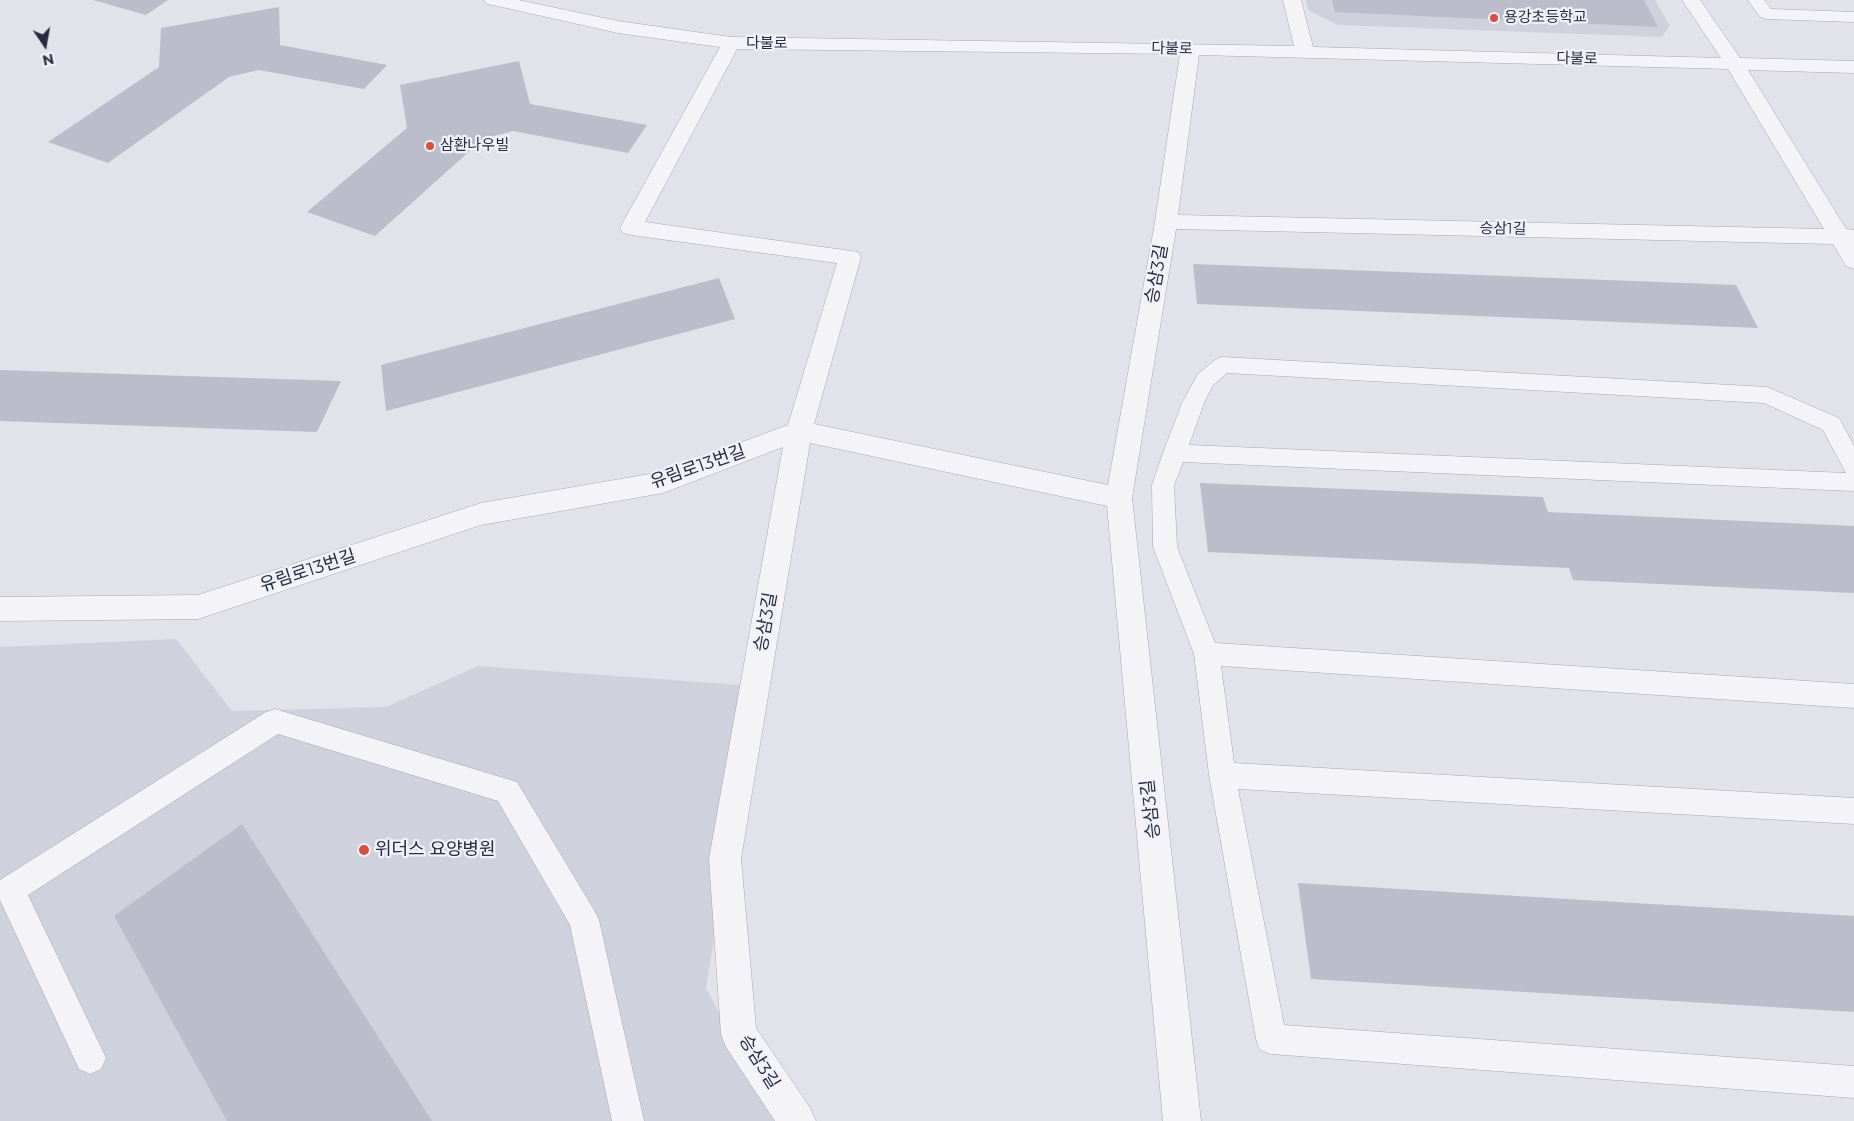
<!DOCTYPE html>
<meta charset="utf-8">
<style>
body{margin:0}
#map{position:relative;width:1854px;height:1121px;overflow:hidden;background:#e1e2ea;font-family:Montserrat,sans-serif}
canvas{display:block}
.north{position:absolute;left:20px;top:20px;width:50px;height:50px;-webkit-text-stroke:4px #f1f2f8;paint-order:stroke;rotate:168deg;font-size:14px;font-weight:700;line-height:20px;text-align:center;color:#282b43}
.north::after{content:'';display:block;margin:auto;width:18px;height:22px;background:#282b43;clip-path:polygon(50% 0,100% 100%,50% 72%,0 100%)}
</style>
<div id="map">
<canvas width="1854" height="1121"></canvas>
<div class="north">N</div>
</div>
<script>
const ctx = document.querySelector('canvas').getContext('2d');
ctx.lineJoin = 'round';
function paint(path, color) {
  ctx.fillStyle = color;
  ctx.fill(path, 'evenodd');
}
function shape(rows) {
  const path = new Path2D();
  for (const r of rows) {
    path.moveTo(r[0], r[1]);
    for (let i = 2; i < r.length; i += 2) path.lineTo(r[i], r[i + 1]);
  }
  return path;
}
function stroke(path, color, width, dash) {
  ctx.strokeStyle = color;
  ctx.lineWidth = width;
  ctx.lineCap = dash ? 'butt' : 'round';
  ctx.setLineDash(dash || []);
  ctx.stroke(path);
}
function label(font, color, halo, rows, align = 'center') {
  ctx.font = font + ' Montserrat,"Noto Sans KR",sans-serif';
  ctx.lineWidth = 4.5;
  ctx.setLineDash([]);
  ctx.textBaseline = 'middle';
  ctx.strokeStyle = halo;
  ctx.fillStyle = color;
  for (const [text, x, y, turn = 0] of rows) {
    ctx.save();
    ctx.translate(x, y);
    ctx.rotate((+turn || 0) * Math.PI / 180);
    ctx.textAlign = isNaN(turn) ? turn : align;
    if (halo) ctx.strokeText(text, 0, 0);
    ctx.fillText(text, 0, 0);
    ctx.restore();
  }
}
const built = shape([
 [1306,0,1655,0,1670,26,1662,37,1338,25,1308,10],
 [176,639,232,711,386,707,478,666,755,686,706,988,777,1121,0,1121,0,647]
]);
const building = shape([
 [93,0,168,0,146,15],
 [1332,0,1644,0,1658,27,1335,12],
 [279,7,280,45,387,65,364,89,259,70,229,77,108,163,48,142,159,67,161,28],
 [519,61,530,104,647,125,628,153,513,131,483,139,375,236,307,212,407,128,400,85],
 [1193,264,1736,285,1758,328,1197,304],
 [719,278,735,319,386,411,381,365],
 [0,370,341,381,317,432,0,421],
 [1200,483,1543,497,1548,512,1854,526,1854,593,1573,580,1569,568,1208,552],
 [242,824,432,1121,227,1121,114,916],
 [1298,883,1854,916,1854,1012,1311,979]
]);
const service = shape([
 [1748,0,1764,0,1771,9,1854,12,1854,22,1766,19,1760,17,1748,0],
 [1222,357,1767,387,1839,418,1854,446,1854,491,1183,462,1174,485,1177,547,1215,643,1854,684,1854,708,1221,666,1234,763,1854,798,1854,824,1238,789,1284,1025,1854,1066,1854,1098,1271,1054,1260,1050,1256,1039,1209,775,1194,654,1153,547,1152,485,1163,453,1182,403,1198,374,1215,360,1222,357],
 [1227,373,1764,403,1823,430,1846,473,1189,445,1204,403,1213,385,1227,373],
 [275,709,517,782,594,910,599,920,644,1121,612,1121,570,925,498,801,278,734,28,895,106,1058,101,1069,90,1074,79,1069,0,900,0,880,266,712,275,709]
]);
const minor = shape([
 [484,0,518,0,618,21,731,37,1294,46,1283,0,1301,0,1313,47,1721,58,1682,0,1700,0,1740,58,1854,61,1854,73,1748,70,1846,229,1854,230,1854,269,1846,266,1833,244,1176,229,1132,498,1201,1121,1163,1121,1107,506,810,443,741,859,756,1028,810,1108,816,1121,775,1121,726,1047,721,1034,709,859,783,447,663,493,481,525,198,619,0,621,0,597,198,595,481,503,661,472,788,425,837,263,631,235,623,233,620,228,720,47,618,33,493,5,487,4,484,0],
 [737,49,1180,54,1155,222,1108,485,814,424,861,257,858,252,645,222,737,49],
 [1199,55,1728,69,1824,229,1178,215,1199,55]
]);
const markers = [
 [1494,18,5,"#d45041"],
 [430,146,5,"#d45041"],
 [364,850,6,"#d45041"]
];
const farPoinames = [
 ["용강초등학교",1504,18],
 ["삼환나우빌",440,146]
];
const farStreetnames = [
 ["다불로",767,44],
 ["다불로",1172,49,1],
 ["다불로",1577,59,1],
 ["승삼1길",1503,229,1]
];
const streetNames = [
 ["승삼3길",1157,274,-80],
 ["유림로13번길",698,467,-19],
 ["유림로13번길",308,571,-18],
 ["승삼3길",766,622,-80],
 ["승삼3길",1151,809,-96],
 ["승삼3길",759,1062,58]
];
const poiNames = [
 ["위더스 요양병원",375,850]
];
paint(built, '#cfd1dc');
paint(building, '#bbbdca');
stroke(service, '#a6a7b5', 1);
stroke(minor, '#a6a7b5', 1);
paint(service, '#f4f4f8');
paint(minor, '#f4f4f8');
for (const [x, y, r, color] of markers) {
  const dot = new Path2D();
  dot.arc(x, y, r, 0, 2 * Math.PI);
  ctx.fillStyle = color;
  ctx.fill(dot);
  stroke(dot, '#f1f2f8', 2);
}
label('15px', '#282b43', '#f1f2f8', farPoinames, 'left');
label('15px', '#282b43', '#f1f2f8', farStreetnames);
label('18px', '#282b43', '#f1f2f8', streetNames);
label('18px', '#282b43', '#f1f2f8', poiNames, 'left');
</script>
